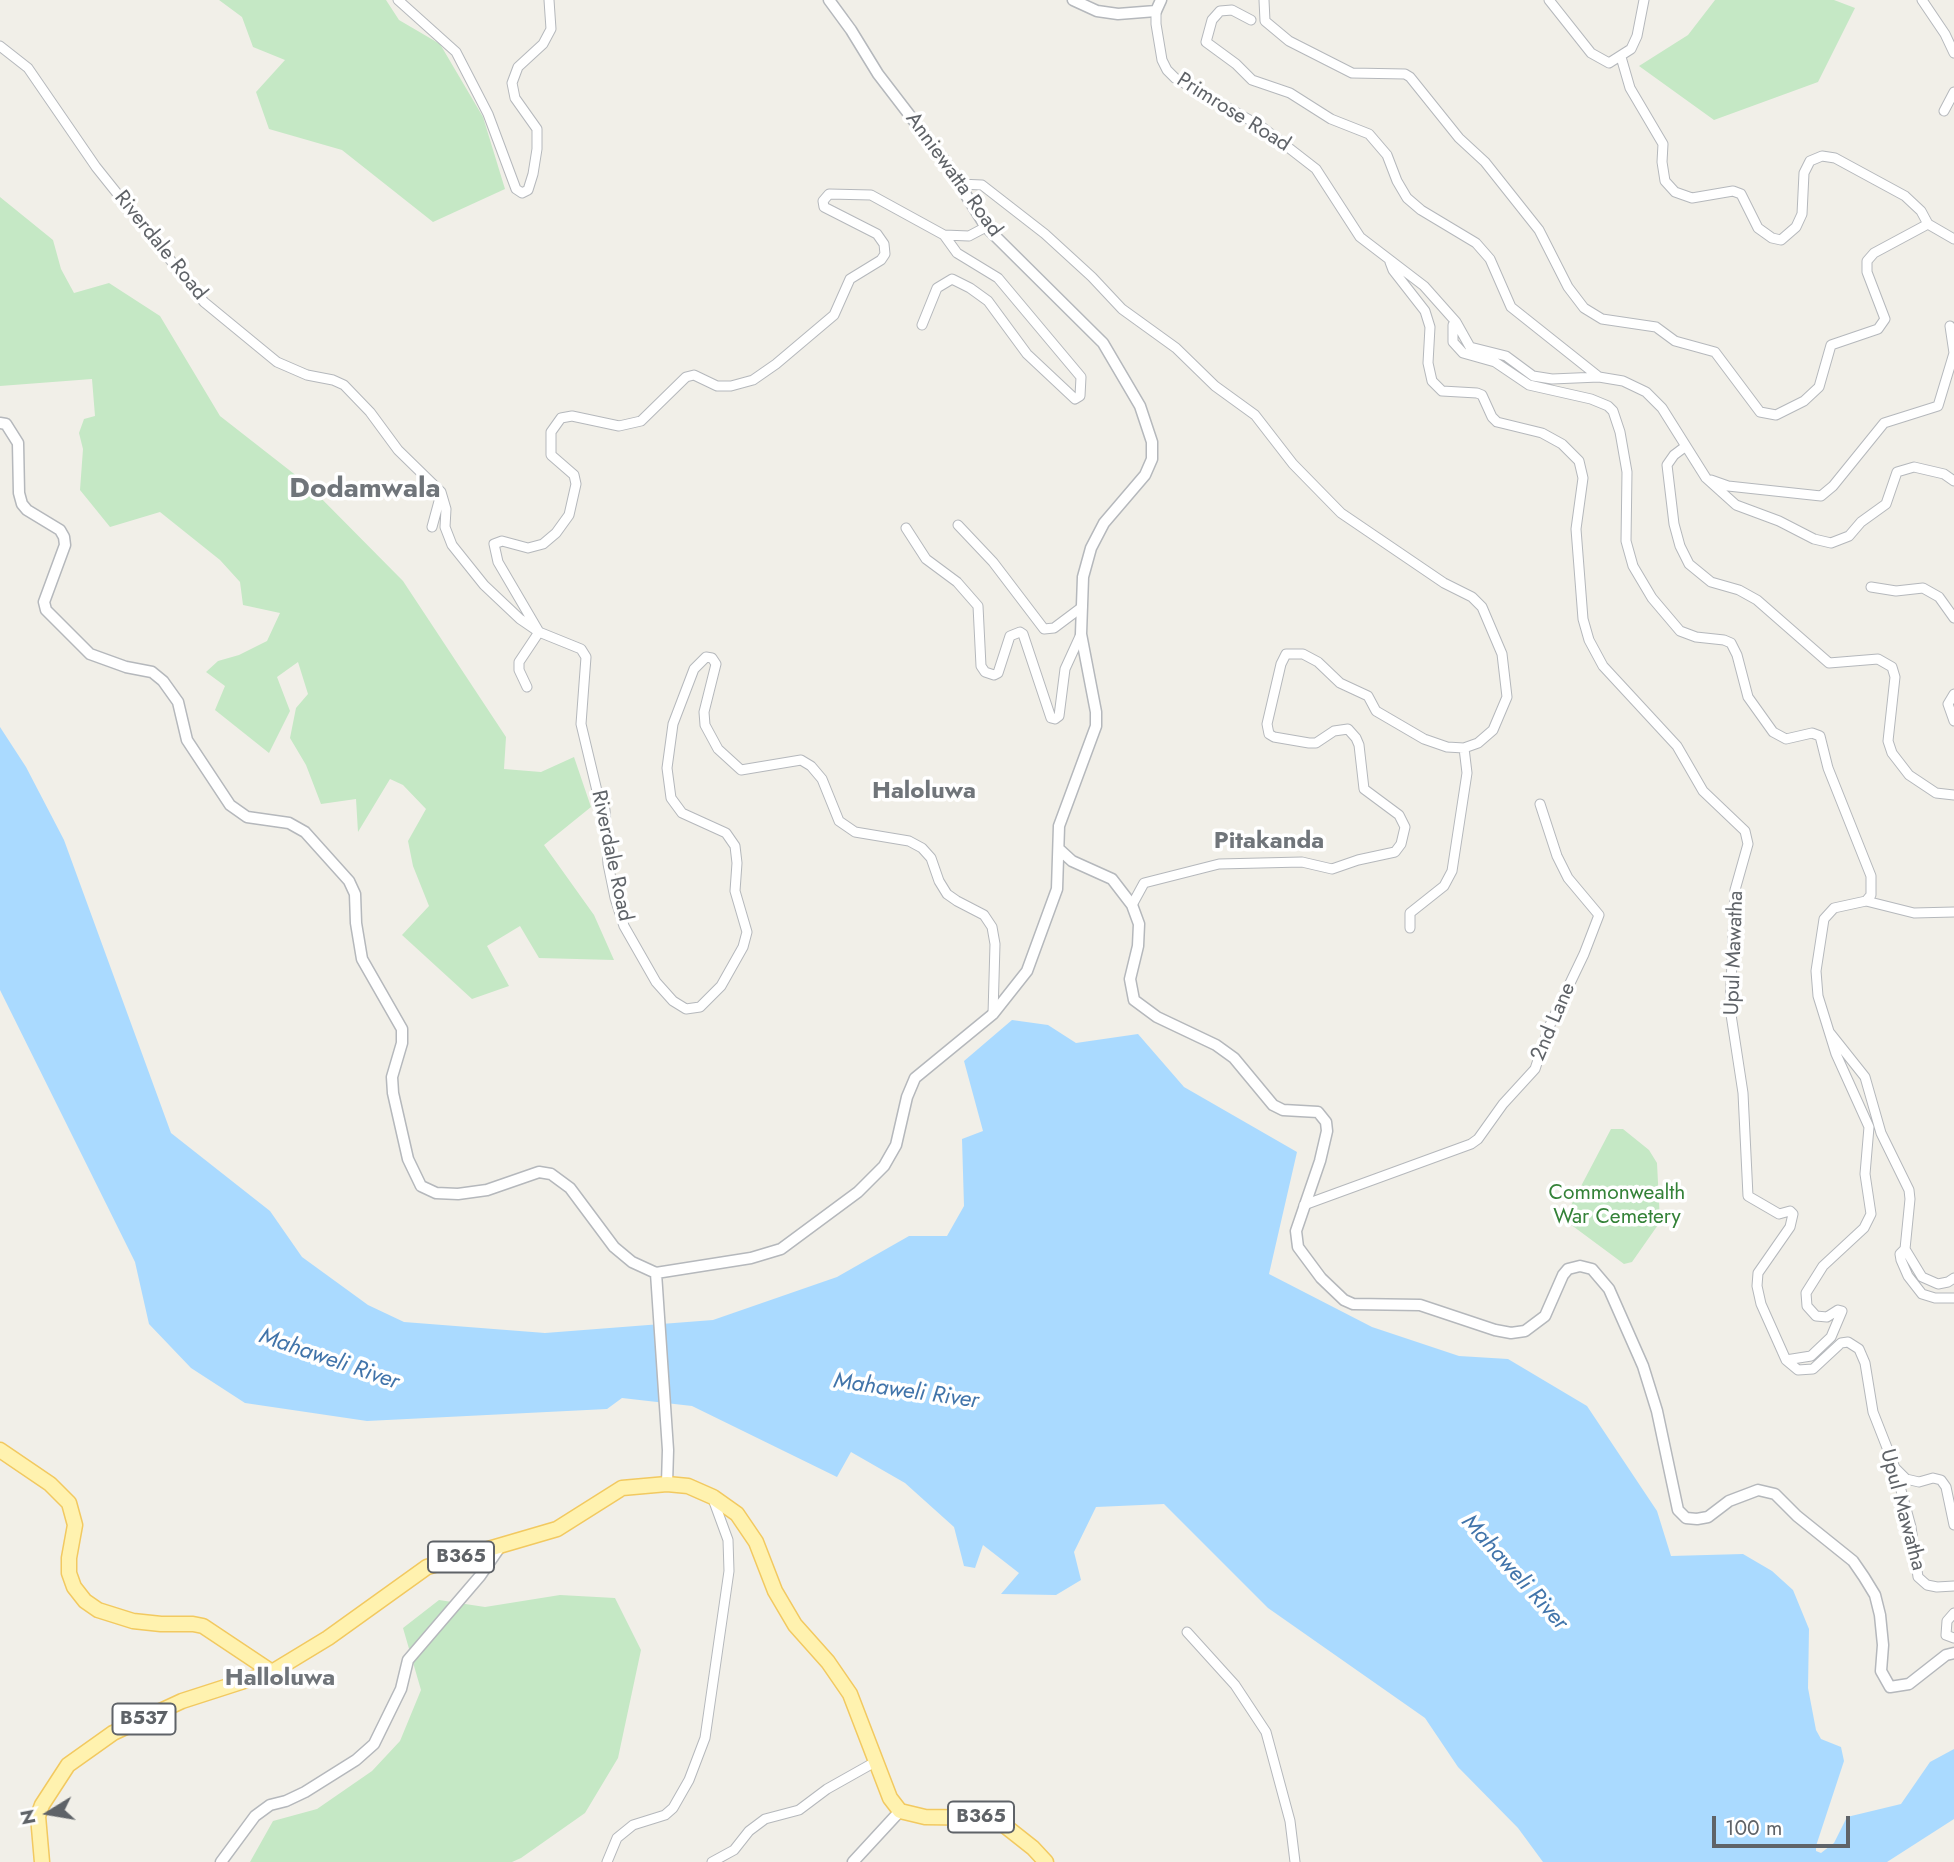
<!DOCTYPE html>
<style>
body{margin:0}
#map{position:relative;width:1954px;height:1862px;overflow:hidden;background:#f1efe8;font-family:Jost,sans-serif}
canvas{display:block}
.north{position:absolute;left:14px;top:1778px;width:70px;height:70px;-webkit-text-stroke:5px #fff;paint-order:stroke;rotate:259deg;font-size:19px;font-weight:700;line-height:28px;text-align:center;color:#5f6368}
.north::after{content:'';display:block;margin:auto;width:24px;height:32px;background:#5f6368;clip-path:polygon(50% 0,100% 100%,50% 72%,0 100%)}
.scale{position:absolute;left:1712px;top:1816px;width:138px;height:32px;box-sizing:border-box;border:4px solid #5f6368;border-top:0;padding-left:9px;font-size:21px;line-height:24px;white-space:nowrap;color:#5f6368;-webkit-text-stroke:5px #fff;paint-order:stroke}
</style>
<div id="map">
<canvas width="1954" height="1862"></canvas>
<div class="north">N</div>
<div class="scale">100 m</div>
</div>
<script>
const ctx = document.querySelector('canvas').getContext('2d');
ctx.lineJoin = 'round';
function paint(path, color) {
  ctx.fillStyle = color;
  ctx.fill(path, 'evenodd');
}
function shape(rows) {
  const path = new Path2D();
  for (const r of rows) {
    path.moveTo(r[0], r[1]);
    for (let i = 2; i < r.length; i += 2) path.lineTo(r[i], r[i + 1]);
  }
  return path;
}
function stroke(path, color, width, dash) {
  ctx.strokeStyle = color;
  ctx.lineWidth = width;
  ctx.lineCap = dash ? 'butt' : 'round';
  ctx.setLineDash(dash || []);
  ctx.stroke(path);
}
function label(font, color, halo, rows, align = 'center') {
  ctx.font = font + ' Jost,sans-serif';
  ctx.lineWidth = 7;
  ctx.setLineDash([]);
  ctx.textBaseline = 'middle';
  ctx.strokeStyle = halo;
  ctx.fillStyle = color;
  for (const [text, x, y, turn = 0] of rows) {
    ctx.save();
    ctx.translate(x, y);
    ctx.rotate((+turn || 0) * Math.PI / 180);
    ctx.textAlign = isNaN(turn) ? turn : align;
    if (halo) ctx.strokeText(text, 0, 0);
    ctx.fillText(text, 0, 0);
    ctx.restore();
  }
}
const green = shape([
 [219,0,386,0,399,20,440,44,483,117,505,189,433,222,342,150,269,129,256,92,285,60,253,47,242,17],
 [1715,0,1834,0,1855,8,1818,82,1714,120,1639,66,1688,35],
 [0,197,53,240,61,269,74,293,109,283,160,316,220,416,307,484,403,581,506,737,504,769,541,772,574,757,591,807,544,845,594,915,614,960,539,958,520,926,487,946,509,986,472,999,402,935,429,906,413,866,408,841,426,809,403,785,390,779,358,832,356,799,321,804,306,765,290,738,296,708,308,694,298,662,277,677,290,711,269,753,215,710,225,686,206,672,218,661,239,655,267,641,280,613,243,605,240,582,220,560,160,512,110,527,80,490,83,449,79,433,84,419,95,416,92,379,0,386],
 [1611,1129,1623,1129,1649,1150,1657,1163,1660,1222,1632,1262,1624,1264,1570,1224,1568,1211],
 [560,1595,615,1598,641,1650,618,1758,585,1813,521,1858,512,1862,250,1862,273,1821,317,1809,372,1771,400,1741,421,1690,403,1628,439,1600,485,1607]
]);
const water = shape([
 [0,727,26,767,64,840,171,1133,270,1211,302,1257,368,1305,404,1322,545,1333,713,1320,837,1277,909,1236,947,1236,964,1206,962,1139,983,1131,964,1061,1012,1020,1048,1025,1076,1043,1138,1034,1184,1087,1297,1152,1269,1274,1372,1327,1459,1356,1508,1359,1587,1406,1657,1511,1671,1556,1743,1554,1772,1571,1793,1590,1809,1629,1808,1688,1816,1730,1821,1739,1841,1747,1844,1761,1816,1846,1816,1851,1821,1853,1834,1843,1847,1817,1901,1804,1930,1762,1954,1749,1954,1819,1887,1862,1543,1862,1518,1828,1458,1767,1425,1718,1268,1608,1164,1504,1096,1507,1074,1552,1081,1580,1056,1595,1001,1594,1019,1573,983,1545,975,1568,964,1566,954,1527,905,1483,851,1452,837,1477,692,1406,622,1398,607,1409,367,1421,245,1403,191,1368,149,1324,135,1262,0,990]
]);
const minor = shape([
 [398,0,456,52,488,114,516,189,522,193,528,190,533,174,537,149,537,129,515,98,512,83,518,67,543,44,551,29,549,0],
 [1264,0,1265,21,1289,41,1352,73,1405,74,1410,77,1459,138,1485,162,1539,230,1568,287,1584,308,1602,319,1656,327,1675,341,1715,352,1760,412,1776,415,1804,401,1819,387,1831,345,1878,329,1885,319,1867,272,1867,261,1874,253,1928,224,1954,239],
 [1549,0,1591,53,1609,63,1631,49,1637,36,1644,0],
 [1922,0,1945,34,1954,53],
 [1156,11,1156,24,1162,60,1167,70,1175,78,1262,127,1316,169,1360,237,1424,286,1456,322,1470,347,1506,356,1533,376,1552,379,1599,377,1623,381,1646,392,1662,408,1706,478,1736,505,1779,521,1814,539,1831,543,1849,536,1861,522,1886,504,1897,472,1914,467,1944,474,1954,481],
 [1251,20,1232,10,1220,11,1212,20,1206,42,1236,64,1252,80,1290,93,1331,119,1369,134,1387,155,1397,181,1407,198,1421,210,1476,243,1490,259,1511,307,1599,377],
 [0,46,28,68,96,167,204,302,277,362,307,375,333,380,344,385,370,412,398,450,441,492,446,509,445,527,452,545,484,585,520,619,539,632,581,649,586,657,581,724,597,791,605,810,608,864,615,898,624,926,656,982,673,1001,686,1009,700,1007,721,986,743,947,747,932,735,891,737,863,735,846,726,833,682,813,671,798,667,768,673,724,694,669,706,657,712,658,716,664,704,712,705,725,718,749,741,770,801,760,811,766,822,779,839,821,855,832,909,841,922,848,931,858,939,881,947,894,957,901,984,915,992,927,995,944,993,1014],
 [1621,57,1630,88,1663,144,1662,162,1665,181,1675,192,1692,198,1733,191,1741,194,1758,228,1772,238,1781,240,1796,227,1802,214,1804,173,1810,161,1822,156,1835,158,1905,196,1921,211,1928,224],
 [1944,111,1954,92],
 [959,184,982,185,1045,234,1092,277,1122,309,1176,348,1215,386,1255,415,1293,464,1341,513,1444,583,1472,597,1482,607,1502,654,1507,697,1493,730,1478,743,1464,748,1447,747,1424,739,1376,711,1368,696,1340,683,1318,662,1303,654,1286,654,1281,664,1267,724,1269,734,1274,737,1309,743,1316,743,1334,731,1348,729,1356,738,1359,745,1364,789,1399,815,1405,827,1401,844,1395,852,1358,860,1332,869,1302,862,1219,864,1144,883,1132,905],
 [1390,262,1393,270,1425,311,1430,327,1428,363,1432,381,1442,391,1477,393,1482,395,1492,417,1497,422,1542,433,1562,444,1579,461,1583,478,1576,529,1583,619,1589,640,1603,666,1677,746,1703,791,1745,831,1748,844,1735,890,1730,1008,1743,1093,1748,1196,1779,1214,1790,1211,1793,1214,1790,1227,1758,1273,1757,1286,1761,1304,1786,1360,1798,1370,1813,1369,1841,1343,1848,1342,1859,1349,1865,1363,1873,1412,1895,1468,1911,1527,1918,1577,1927,1585,1937,1587,1954,1586],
 [1456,322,1453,325,1453,342,1463,353,1495,362,1529,385,1591,399,1608,406,1613,411,1620,432,1627,472,1626,541,1633,566,1652,598,1680,631,1696,637,1724,640,1731,643,1737,655,1748,697,1773,732,1786,739,1812,733,1820,736,1828,768,1871,876,1871,895,1866,901,1834,908,1824,919,1816,971,1818,996,1836,1054,1869,1127,1865,1174,1871,1214,1864,1228,1823,1266,1806,1293,1807,1306,1816,1316,1827,1317,1838,1310,1842,1311,1831,1337,1811,1356,1786,1360],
 [922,325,937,288,952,279,970,288,988,301,1027,354,1075,399,1080,396,1081,377,998,278,957,253,944,235],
 [1686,446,1674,455,1667,465,1674,524,1680,546,1689,564,1711,582,1739,590,1757,600,1829,663,1878,659,1892,667,1895,677,1888,741,1892,753,1909,775,1936,793,1954,795],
 [1711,480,1728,486,1821,496,1833,486,1884,423,1938,406,1954,353,1950,326],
 [958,525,993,562,1044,629,1054,628,1082,607],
 [432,527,441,494],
 [906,528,926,559,957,582,978,606,981,666,985,672,994,675,998,673,1010,636,1020,632,1023,634,1051,718,1055,719,1059,716,1065,669,1081,634],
 [1871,587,1896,591,1923,588,1939,597,1954,618],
 [527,687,519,670,519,662,539,632,498,562,494,544,502,541,528,548,543,544,556,533,569,515,576,484,574,475,551,455,551,432,561,418,572,416,619,426,641,421,686,377,694,375,717,386,731,386,753,380,776,364,834,315,850,279,881,260,885,254,884,244,877,234,824,207,823,201,829,194,871,195,944,235,969,236,986,227],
 [1954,694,1948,704,1954,721],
 [1866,901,1914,913,1954,912],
 [1410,928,1410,913,1444,886,1452,871,1467,773,1464,748],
 [1830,1033,1865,1077,1881,1133,1909,1190,1910,1199,1905,1249,1922,1277,1938,1284,1948,1282,1954,1278],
 [1304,1205,1471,1144,1478,1139,1503,1104,1535,1069,1549,1027,1584,954,1599,915,1568,878,1557,856,1540,804],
 [1905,1249,1900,1254,1901,1260,1908,1276,1922,1294,1935,1298,1954,1298],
 [1895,1468,1906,1479,1919,1482,1933,1478,1941,1480,1946,1487,1954,1525],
 [1954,1613,1947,1621,1946,1635,1954,1638],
 [1187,1632,1235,1685,1266,1732,1290,1821,1295,1862],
 [607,1862,617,1838,633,1825,665,1815,673,1808,689,1780,705,1738,729,1571,728,1540,713,1499],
 [712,1862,734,1850,749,1831,765,1819,799,1810,827,1789,875,1762]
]);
const tertiary = shape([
 [1073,0,1097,11,1118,14,1156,11,1161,0],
 [0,423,6,424,18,443,19,493,22,504,27,510,60,530,64,537,65,545,44,602,46,610,90,654,126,667,152,672,163,681,178,702,187,740,230,805,247,817,289,823,305,832,349,881,355,894,356,923,362,959,402,1029,402,1043,392,1077,393,1093,408,1159,421,1186,436,1193,458,1194,487,1190,539,1172,551,1174,570,1188,614,1247,632,1262,656,1273,751,1258,781,1249,858,1192,884,1166,896,1145,907,1097,915,1078,993,1014,1027,971,1057,889,1059,826,1096,726,1096,712,1081,634,1083,577,1091,548,1104,523,1145,475,1152,459,1152,442,1140,406,1103,343,986,227,944,160,878,74,851,30,829,0],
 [1060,850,1072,861,1112,879,1132,905,1139,924,1138,946,1130,979,1134,1000,1157,1017,1216,1045,1234,1058,1273,1105,1283,1110,1318,1112,1326,1122,1327,1131,1320,1161,1296,1231,1298,1247,1321,1278,1344,1300,1353,1304,1420,1305,1495,1330,1511,1333,1525,1331,1545,1316,1563,1275,1568,1269,1580,1266,1592,1269,1609,1289,1643,1366,1657,1411,1678,1510,1686,1518,1697,1519,1708,1517,1729,1501,1758,1490,1775,1494,1797,1516,1853,1561,1864,1577,1875,1595,1880,1615,1883,1645,1881,1671,1890,1687,1909,1684,1946,1655,1954,1653],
 [656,1273,668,1450,667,1484],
 [221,1862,255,1816,270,1805,286,1801,305,1792,356,1760,374,1744,401,1689,408,1660,480,1576,502,1544],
 [853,1862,900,1811]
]);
const primary = shape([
 [0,1450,50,1484,69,1503,75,1525,69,1558,69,1573,74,1587,85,1601,98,1610,133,1621,161,1624,193,1624,203,1626,272,1672],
 [42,1862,38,1816,42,1805,68,1765,113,1733,182,1701,272,1672,328,1638,427,1567,557,1529,622,1488,667,1484,688,1486,713,1497,737,1514,756,1542,775,1591,795,1625,828,1662,850,1694,890,1798,900,1811,925,1817,995,1818,1033,1848,1046,1862]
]);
const shields = [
 [461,1557,66],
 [144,1719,63],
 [981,1817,66]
];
const shieldNames = [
 ["B365",461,1557],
 ["B537",144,1719],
 ["B365",981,1817]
];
const streetNames = [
 ["Primrose Road",1233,113,32],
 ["Anniewatta Road",953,175,54],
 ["Riverdale Road",160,246,51],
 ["Riverdale Road",611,856,78],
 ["Upul Mawatha",1735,953,-88],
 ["2nd Lane",1554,1022,-67],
 ["Upul Mawatha",1902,1510,75]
];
const parkNames = [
 ["Commonwealth",1617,1194],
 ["War Cemetery",1617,1218]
];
const waterNames = [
 ["Mahaweli River",329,1360,19],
 ["Mahaweli River",906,1392,8],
 ["Mahaweli River",1514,1573,48]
];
const quarterNames = [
 ["Haloluwa",924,792],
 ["Pitakanda",1269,842],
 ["Halloluwa",280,1679]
];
const districtNames = [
 ["Dodamwala",365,490]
];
paint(green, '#c5e8c5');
paint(water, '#aadaff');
stroke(minor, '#b5b8bc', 11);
stroke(tertiary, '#b5b8bc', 13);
stroke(primary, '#f2c960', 17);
stroke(minor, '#fff', 9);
stroke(tertiary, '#fff', 10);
stroke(primary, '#fff2af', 14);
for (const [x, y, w] of shields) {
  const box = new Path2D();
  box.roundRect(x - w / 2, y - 15.5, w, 31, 5);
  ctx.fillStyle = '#fff';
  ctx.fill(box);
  stroke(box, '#5f6368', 2);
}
label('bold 19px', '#5f6368', null, shieldNames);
label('21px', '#5f6368', '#fff', streetNames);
label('21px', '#348238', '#fff', parkNames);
label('italic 23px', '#4174aa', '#fff', waterNames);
label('bold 24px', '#70757a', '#fff', quarterNames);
label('bold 28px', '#70757a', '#fff', districtNames);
</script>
